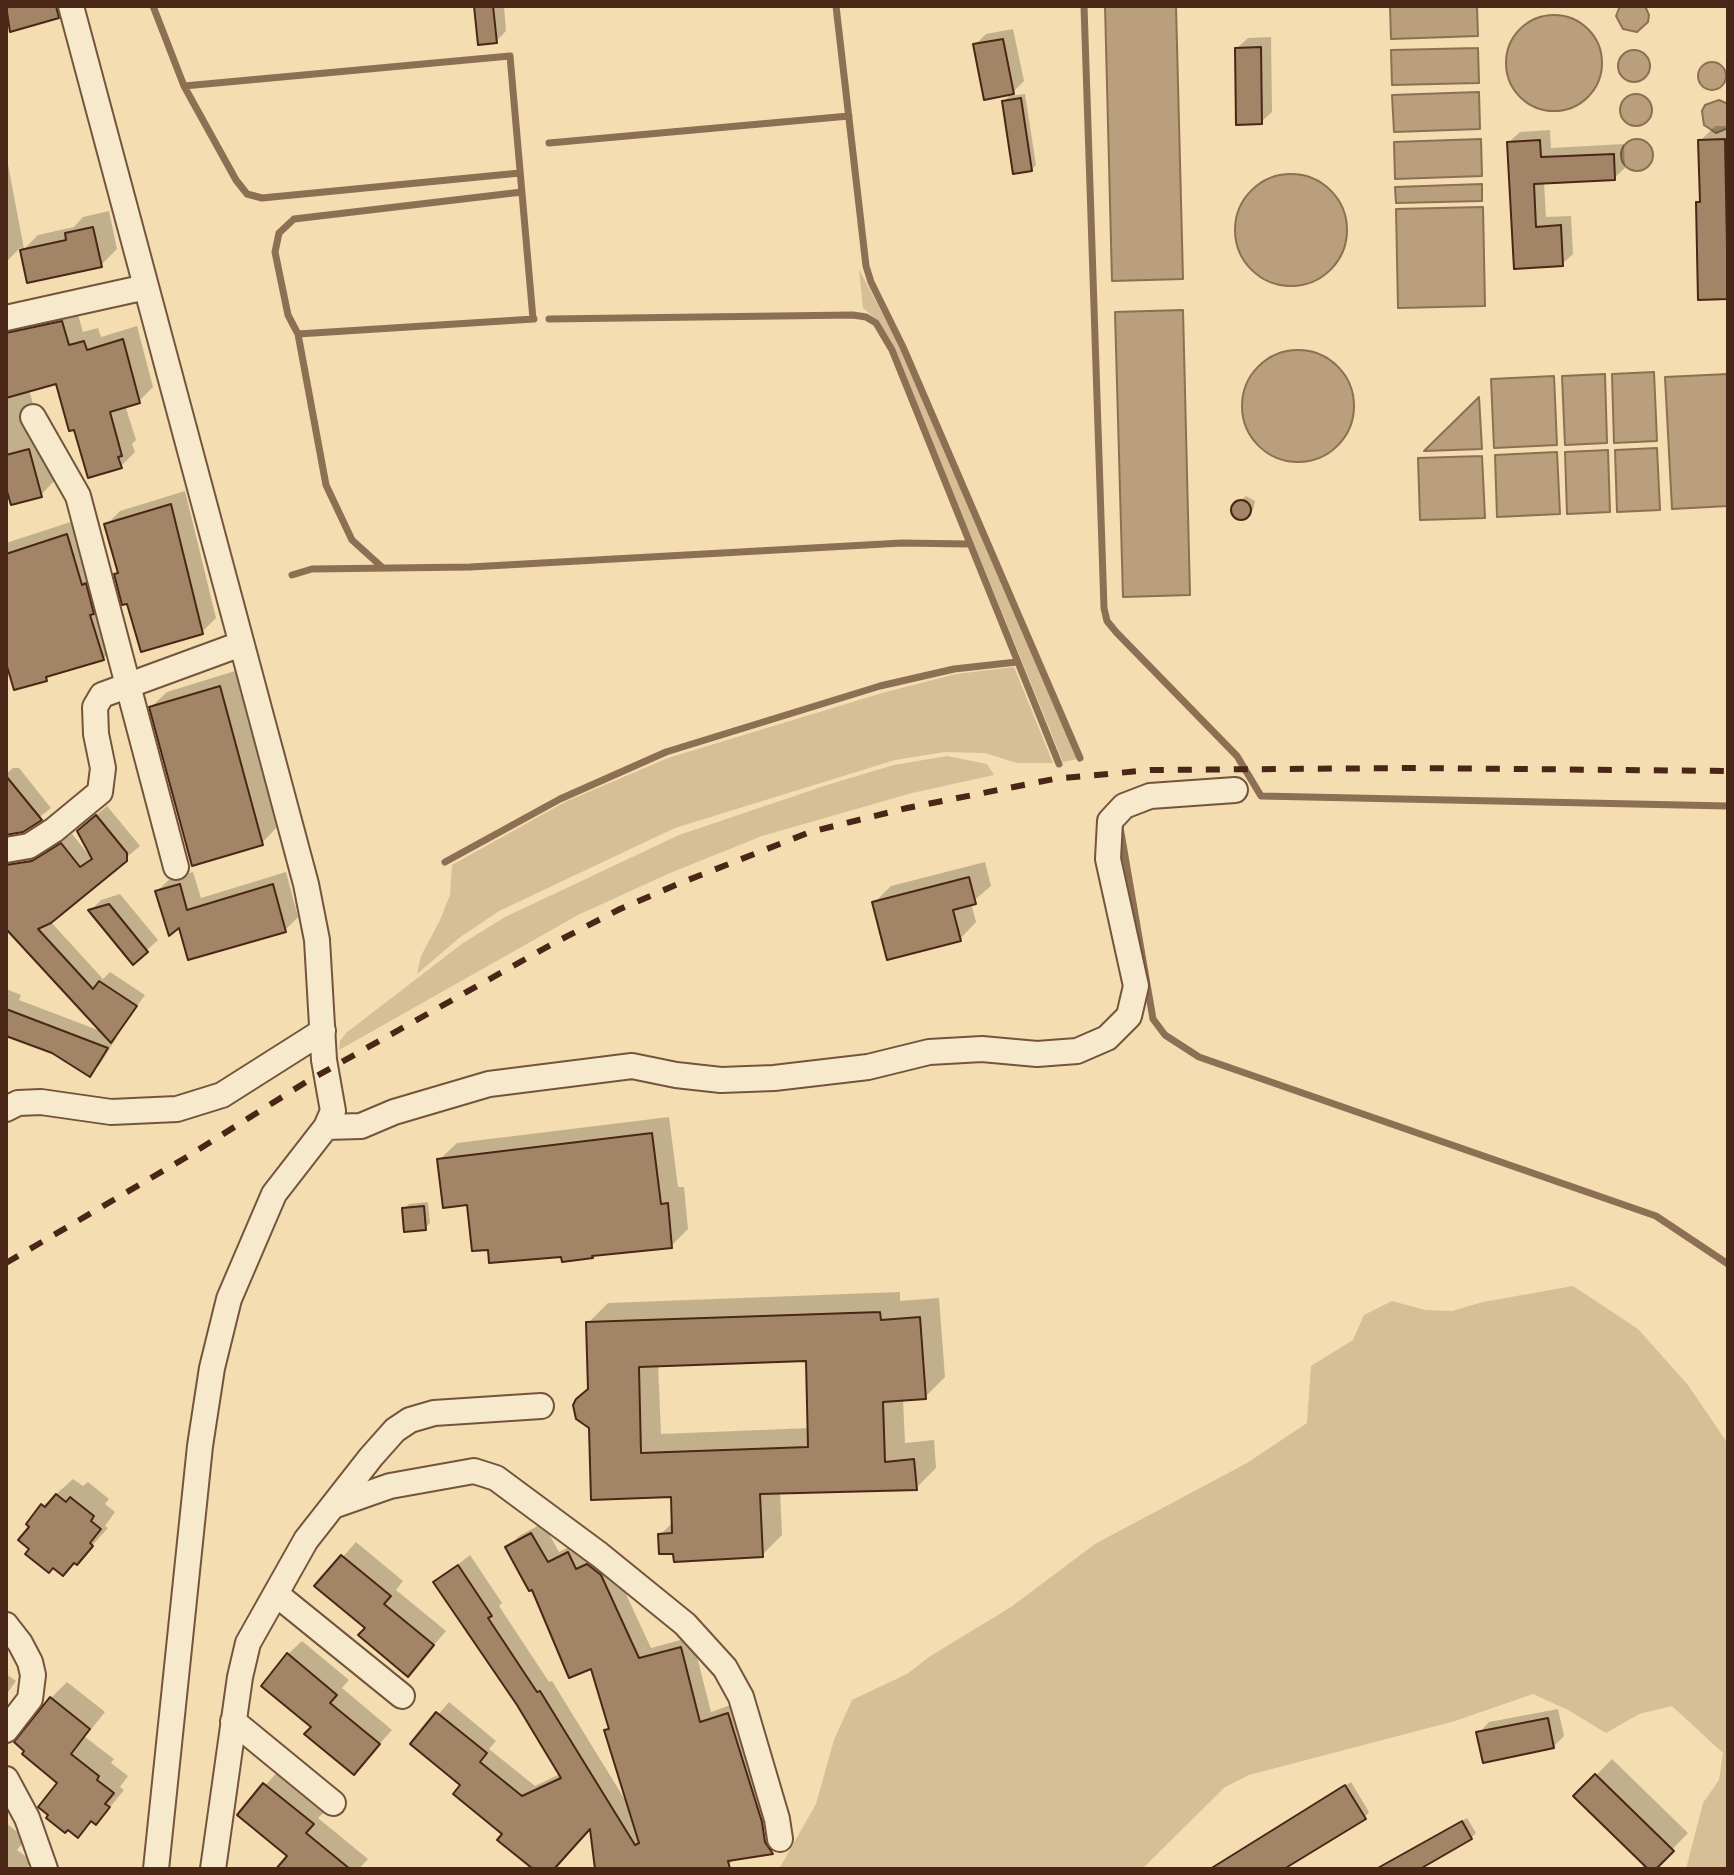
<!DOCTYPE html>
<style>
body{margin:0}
#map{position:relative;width:1734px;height:1875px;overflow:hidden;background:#f3ddb1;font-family:"Gentium Book Plus",serif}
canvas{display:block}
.frame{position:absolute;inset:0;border:8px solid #4a2616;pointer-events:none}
</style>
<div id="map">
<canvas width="1734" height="1875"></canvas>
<div class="frame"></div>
</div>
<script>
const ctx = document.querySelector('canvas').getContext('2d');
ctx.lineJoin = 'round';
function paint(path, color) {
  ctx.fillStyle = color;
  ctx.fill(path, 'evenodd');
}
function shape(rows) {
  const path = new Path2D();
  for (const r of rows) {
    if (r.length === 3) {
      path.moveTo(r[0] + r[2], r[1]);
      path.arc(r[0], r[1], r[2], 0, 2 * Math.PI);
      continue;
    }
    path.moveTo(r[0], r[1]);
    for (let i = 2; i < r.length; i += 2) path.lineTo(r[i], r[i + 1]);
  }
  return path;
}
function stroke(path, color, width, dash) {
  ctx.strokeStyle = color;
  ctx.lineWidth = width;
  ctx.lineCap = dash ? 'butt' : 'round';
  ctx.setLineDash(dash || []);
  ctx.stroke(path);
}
const green = shape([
 [859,269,901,349,1078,759,1063,762,895,350,878,321,863,308],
 [1014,667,1053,763,1017,763,985,753,945,752,895,760,675,828,499,911,459,938,417,974,421,956,440,920,450,895,452,865,565,802,668,758,882,693,956,674],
 [947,756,987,764,994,775,912,793,762,836,670,873,578,915,339,1050,340,1041,346,1033,463,943,505,917,679,835,827,785,894,765],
 [1573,1286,1638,1329,1688,1385,1728,1444,1728,1869,1686,1869,1703,1803,1719,1780,1723,1753,1672,1706,1639,1714,1606,1733,1568,1710,1533,1694,1455,1721,1249,1775,1225,1787,1142,1869,779,1869,816,1804,834,1740,852,1700,907,1674,929,1657,1011,1607,1095,1544,1247,1463,1307,1423,1311,1366,1353,1340,1364,1315,1392,1301,1425,1310,1452,1311,1483,1302]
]);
const water = shape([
 [1105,6,1176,6,1183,279,1112,281,1105,6],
 [1390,6,1477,6,1478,36,1391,39,1390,6],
 [1620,6,1645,6,1649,15,1648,22,1637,32,1623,29,1616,16,1620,6],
 [1554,63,48],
 [1478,48,1479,83,1392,85,1391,50,1478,48],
 [1634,66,16],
 [1712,76,14],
 [1479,92,1480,129,1394,132,1392,95,1479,92],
 [1636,110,16],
 [1719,100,1728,104,1728,128,1716,133,1704,125,1702,111,1705,105,1719,100],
 [1637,155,16],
 [1481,139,1482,176,1395,179,1394,142,1481,139],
 [1291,230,56],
 [1482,184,1482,201,1396,203,1395,187,1482,184],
 [1483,207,1485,306,1398,308,1396,209,1483,207],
 [1183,310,1190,595,1123,597,1115,312,1183,310],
 [1298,406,56],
 [1654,372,1657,441,1614,443,1612,374,1654,372],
 [1605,374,1607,443,1565,445,1562,376,1605,374],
 [1728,374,1728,506,1672,509,1665,377,1728,374],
 [1554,376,1557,445,1494,448,1491,379,1554,376],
 [1479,397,1482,449,1424,451,1479,397],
 [1657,448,1660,510,1617,512,1615,450,1657,448],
 [1608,450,1610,512,1567,514,1565,452,1608,450],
 [1557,452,1560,514,1497,517,1495,455,1557,452],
 [1482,456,1485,518,1420,520,1418,458,1482,456]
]);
const shadow = shape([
 [476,6,504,6,506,31,496,41],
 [1013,29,1024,81,1013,92,975,45,986,34],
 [1271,37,1272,112,1261,122,1237,48,1248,38],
 [1025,94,1036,165,1031,170,1004,101,1009,96],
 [1715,126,1728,126,1728,297,1700,298,1698,202,1702,198,1700,141],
 [1550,130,1551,148,1624,144,1625,168,1614,178,1544,182,1546,217,1571,216,1573,254,1562,264,1516,267,1509,142,1520,132],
 [6,154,24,249,38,235,74,227,83,217,109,211,117,249,101,265,28,281,21,247,6,262],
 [76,308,83,332,98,328,101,337,137,326,153,387,139,401,125,405,136,440,132,444,135,452,120,467,76,427,57,382,29,390,55,480,41,495,6,497,6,320],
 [185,491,216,618,202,632,119,572,106,525,120,511],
 [1246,496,1255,501,1253,510,1239,518,1235,516,1232,508],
 [83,518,119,642,103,659,52,674,46,679,6,656,6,543],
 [235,671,277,827,262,843,151,707,167,692],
 [13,768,19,768,51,808,23,830,6,832,6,774],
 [107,806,140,846,50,921,103,979,110,972,145,995,115,1036,117,1037,100,1064,90,1074,53,1052,6,1034,6,989,21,995,19,1000,103,1032,6,926,6,860,17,855,49,849,72,834,92,859,89,821],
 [985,862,991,886,971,903,976,922,960,939,874,903,891,886],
 [193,872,201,898,286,872,298,917,285,930,180,924,157,891,171,878],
 [120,894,158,940,134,962,91,910,101,900],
 [669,1117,678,1187,684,1187,688,1229,671,1246,595,1253,592,1257,490,1248,469,1203,439,1160,457,1143],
 [428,1202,430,1223,425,1228,404,1209,409,1204],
 [900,1292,900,1301,939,1298,945,1377,925,1397,903,1399,905,1443,934,1440,936,1468,916,1488,780,1491,782,1535,762,1555,675,1552,660,1535,674,1521,673,1495,590,1388,588,1323,608,1303],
 [808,1359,810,1428,661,1434,658,1364],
 [73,1479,83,1486,88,1482,109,1499,105,1504,115,1512,105,1526,108,1528,77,1562,43,1506],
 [543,1523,559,1552,580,1542,612,1564,651,1648,692,1637,711,1712,739,1702,783,1841,772,1852,736,1857,728,1865,710,1869,597,1869,592,1826,556,1869,536,1869,463,1785,413,1744,449,1702,496,1741,489,1749,535,1786,560,1774,518,1704,436,1582,470,1555,502,1603,499,1606,549,1682,552,1681,627,1803,606,1731,611,1727,592,1666,533,1587,508,1547,519,1536],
 [356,1542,403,1581,396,1590,446,1631,421,1660,368,1627,317,1586],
 [302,1641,349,1680,342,1688,392,1730,354,1772,314,1726,288,1654],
 [6,1674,16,1681,6,1695],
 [67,1682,105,1712,85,1737,114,1759,111,1763,128,1776,120,1787,124,1790,111,1806,78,1835,60,1782,51,1698],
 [1558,1709,1564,1736,1553,1747,1479,1733,1489,1722],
 [1612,1759,1688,1833,1653,1869,1640,1869,1645,1864,1576,1796],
 [278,1771,326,1810,318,1818,368,1859,359,1869,290,1869,290,1856,240,1815],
 [1351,1782,1369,1812,1365,1817,1291,1863,1264,1869,1210,1869],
 [1467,1818,1476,1833,1471,1838,1415,1869,1393,1869,1390,1863,1394,1859],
 [6,1823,26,1839,17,1850,32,1861,26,1869,6,1869]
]);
const stream = shape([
 [153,6,184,86,236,180,247,194,262,198,520,173],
 [836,6,866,266,871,282,903,347,1080,758],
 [1084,6,1104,608,1107,621,1116,632,1237,756,1261,796,1728,806],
 [184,86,510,56,533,319],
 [549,143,849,116],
 [549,319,853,315,866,317,876,323,892,350,1059,764],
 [298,334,534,319],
 [383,568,352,540,326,485,298,334,288,315,275,252,279,233,294,219,522,192],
 [292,575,312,569,470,567,902,543,968,544],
 [1120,827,1153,1019,1165,1035,1199,1057,1656,1216,1728,1264],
 [445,862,560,799,666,752,880,686,954,669,1017,662]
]);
const building = shape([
 [6,6,56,6,59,18,10,32,6,6],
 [474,6,493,6,497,43,478,45,474,6],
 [1003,39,1014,94,984,100,973,44,1003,39],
 [1261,47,1262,124,1236,125,1235,48,1261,47],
 [1021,98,1032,171,1013,174,1002,101,1021,98],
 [1725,139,1728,299,1698,300,1696,202,1700,202,1698,140,1725,139],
 [1540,140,1541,157,1614,154,1615,180,1534,184,1536,227,1561,225,1563,266,1514,269,1507,142,1540,140],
 [93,227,102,267,27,283,20,250,66,240,65,233,93,227],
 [62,321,69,345,84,341,87,350,123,339,140,403,110,412,122,456,118,457,122,468,88,478,74,430,69,431,56,384,6,398,6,333,62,321],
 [29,449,42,497,11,505,6,488,6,455,29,449],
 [1241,510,10],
 [171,504,203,634,141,652,127,604,122,605,114,574,118,573,104,524,171,504],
 [67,534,82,585,86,583,94,614,90,615,104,660,46,677,47,681,14,690,6,663,6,554,67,534],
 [220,686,263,845,192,866,149,707,220,686],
 [6,776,42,820,23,832,6,835,6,776],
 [96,815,127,853,127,861,51,923,38,929,93,989,99,981,137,1006,111,1043,6,929,6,865,32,861,61,843,80,867,92,859,77,831,96,815],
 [969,877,976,904,953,910,961,941,887,960,872,902,969,877],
 [180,884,187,910,273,884,286,932,188,960,179,928,169,936,155,891,180,884],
 [109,904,148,952,133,965,88,910,109,904],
 [6,1009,108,1048,90,1077,52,1053,6,1036,6,1009],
 [652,1133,661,1204,668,1203,672,1248,592,1256,593,1258,562,1262,561,1257,489,1263,488,1250,472,1251,467,1205,443,1208,437,1159,652,1133],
 [424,1206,426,1230,404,1232,402,1208,424,1206],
 [880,1312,881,1320,920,1317,926,1399,883,1402,885,1462,914,1459,917,1490,760,1494,763,1557,674,1562,673,1554,659,1554,658,1534,672,1533,671,1497,591,1500,589,1428,576,1419,573,1405,576,1399,588,1389,586,1322,880,1312],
 [806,1361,808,1447,641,1453,639,1367,806,1361],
 [56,1494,66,1502,70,1497,94,1516,91,1521,101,1529,90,1543,93,1546,77,1565,74,1563,63,1576,53,1568,49,1573,25,1554,29,1549,18,1540,29,1527,26,1524,41,1504,45,1507,56,1494],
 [531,1533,548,1562,568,1552,576,1569,587,1564,601,1575,639,1658,681,1647,700,1722,728,1713,762,1822,765,1842,773,1854,728,1861,730,1869,595,1869,590,1829,554,1869,533,1869,497,1840,502,1834,453,1794,460,1785,410,1744,436,1712,487,1753,480,1762,522,1796,561,1778,517,1705,433,1582,458,1565,492,1616,488,1618,537,1692,540,1691,635,1845,639,1843,604,1730,609,1729,591,1669,569,1678,532,1590,529,1591,505,1547,531,1533],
 [341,1555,391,1596,384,1604,434,1645,408,1677,358,1635,365,1628,314,1586,341,1555],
 [287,1653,337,1695,330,1703,380,1744,354,1775,304,1734,311,1727,261,1686,287,1653],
 [50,1697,90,1729,71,1754,99,1776,97,1780,114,1793,105,1804,110,1807,96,1825,91,1821,78,1838,68,1830,65,1833,46,1818,48,1815,38,1807,57,1783,22,1754,24,1751,14,1742,50,1697],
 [1548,1718,1554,1748,1483,1763,1476,1732,1548,1718],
 [1595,1774,1674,1851,1656,1869,1648,1869,1573,1796,1595,1774],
 [263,1783,314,1824,306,1833,350,1869,276,1869,287,1856,237,1815,263,1783],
 [1345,1785,1366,1819,1284,1869,1210,1869,1345,1785],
 [1462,1821,1472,1839,1420,1869,1376,1869,1462,1821]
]);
const minor = shape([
 [71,6,306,884,317,940,324,1060,333,1111,326,1127,274,1194,229,1299,212,1368,200,1446,156,1869],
 [6,318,146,287],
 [33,417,78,496,176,867],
 [6,850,29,846,54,830,100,792,103,768,96,734,95,707,102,695,241,644],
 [6,1109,18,1103,41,1102,111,1112,177,1109,222,1095,323,1031],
 [326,1127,361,1126,394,1112,489,1084,632,1066,676,1075,721,1080,774,1078,868,1067,929,1052,982,1049,1037,1054,1077,1051,1107,1038,1129,1016,1136,986,1108,859,1110,821,1124,806,1150,796,1235,790],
 [333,1506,390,1486,474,1471,496,1478,600,1555,685,1624,725,1668,741,1697,777,1819,780,1839],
 [276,1594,402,1696],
 [6,1625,20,1643,30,1662,33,1675,30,1699,6,1730],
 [233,1721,333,1803],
 [6,1779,27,1818,45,1869],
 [213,1869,240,1677,248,1643,306,1540,371,1457,395,1430,410,1420,434,1413,541,1406]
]);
const rail = shape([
 [6,1263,185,1158,306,1082,554,943,620,909,678,884,810,832,907,808,1054,779,1150,770,1412,768,1728,771]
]);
paint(green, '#d6be97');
paint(water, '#ba9f7c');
stroke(water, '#8d6f53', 2);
paint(shadow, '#0003');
stroke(stream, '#8d6f53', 7);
paint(building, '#a28567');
stroke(building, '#4a2616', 2);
stroke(minor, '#74543d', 28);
stroke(minor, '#f7e9cc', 24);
stroke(rail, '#4a2616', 6, [14, 14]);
</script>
